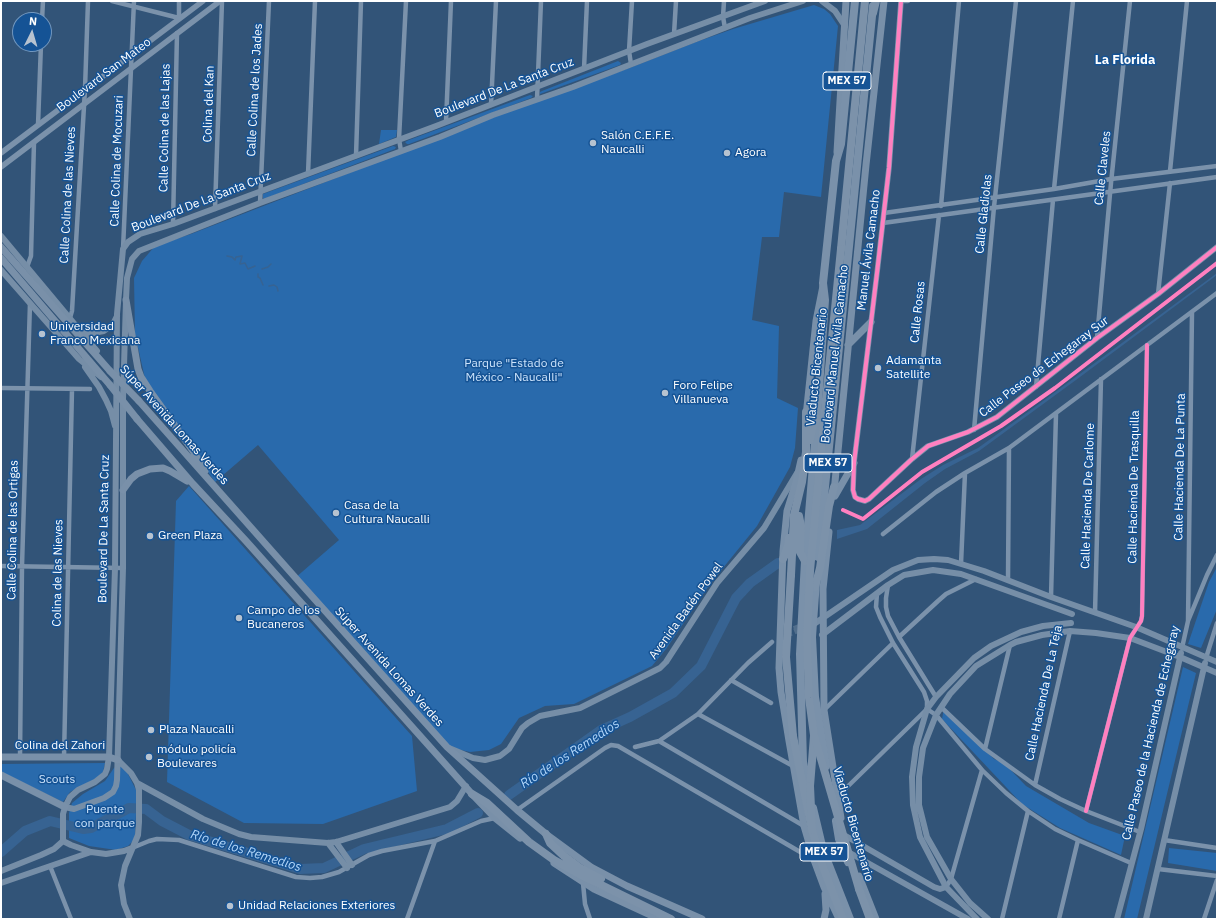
<!DOCTYPE html>
<meta charset="utf-8">
<style>
body{margin:0}
#map{position:relative;width:1218px;height:920px;overflow:hidden;background:#325478;font-family:"IBM Plex Sans",sans-serif}
canvas{display:block}
.frame{position:absolute;inset:0;border:2px solid #fff;pointer-events:none}
.north{position:absolute;left:12px;top:12px;width:40px;height:40px;box-sizing:border-box;background:#155395;border:1px solid #7398bf;border-radius:50%;rotate:5deg;font-size:11px;font-weight:700;line-height:16px;text-align:center;color:#fff}
.north::after{content:'';display:block;margin:auto;width:14px;height:18px;background:#b7c3d0;clip-path:polygon(50% 0,100% 100%,50% 72%,0 100%)}
</style>
<div id="map">
<canvas width="1218" height="920"></canvas>
<div class="frame"></div>
<div class="north">N</div>
</div>
<script>
const ctx = document.querySelector('canvas').getContext('2d');
ctx.lineJoin = 'round';
function paint(path, color) {
  ctx.fillStyle = color;
  ctx.fill(path, 'evenodd');
}
function shape(rows) {
  const path = new Path2D();
  for (const r of rows) {
    path.moveTo(r[0], r[1]);
    for (let i = 2; i < r.length; i += 2) path.lineTo(r[i], r[i + 1]);
  }
  return path;
}
function stroke(path, color, width, dash) {
  ctx.strokeStyle = color;
  ctx.lineWidth = width;
  ctx.lineCap = dash ? 'butt' : 'round';
  ctx.setLineDash(dash || []);
  ctx.stroke(path);
}
function label(font, color, halo, rows, align = 'center') {
  ctx.font = font + ' "IBM Plex Sans",sans-serif';
  ctx.lineWidth = 3;
  ctx.setLineDash([]);
  ctx.textBaseline = 'middle';
  ctx.strokeStyle = halo;
  ctx.fillStyle = color;
  for (const [text, x, y, turn = 0] of rows) {
    ctx.save();
    ctx.translate(x, y);
    ctx.rotate((+turn || 0) * Math.PI / 180);
    ctx.textAlign = isNaN(turn) ? turn : align;
    if (halo) ctx.strokeText(text, 0, 0);
    ctx.fillText(text, 0, 0);
    ctx.restore();
  }
}
const green = shape([
 [814,5,824,9,830,14,838,26,821,197,784,192,779,237,762,237,752,320,779,326,777,398,798,408,795,448,790,467,757,526,710,584,666,649,652,666,574,704,545,706,519,718,501,744,489,750,470,752,447,747,295,578,339,540,258,445,215,482,146,383,135,334,134,278,142,261,155,246,191,234,494,117,632,67,696,42,733,29],
 [618,61,621,63,620,65,540,94,540,92,542,91],
 [530,95,533,96,531,98,409,144,407,144,405,142,409,140],
 [381,130,397,130,396,137,379,144],
 [393,146,396,147,395,149,269,197,264,199,263,198,263,194],
 [189,486,412,736,417,791,323,824,244,823,167,782,176,501],
 [1217,567,1217,609,1201,648,1188,644,1209,582],
 [1183,667,1196,673,1137,919,1124,919],
 [944,708,994,759,1004,763,1026,786,1089,823,1125,836,1121,855,1060,828,1022,804,942,719],
 [105,763,103,772,97,778,70,792,63,802,1,772,1,764],
 [119,764,126,770,137,792,135,835,133,841,128,846,116,850,89,846,69,838,69,813,72,803,83,794,105,781,114,768],
 [1169,848,1217,853,1217,871,1168,863]
]);
const water = shape([
 [1217,273,1217,275,1076,380,979,451,945,469,925,483,867,529,837,539,837,530,860,525,921,479,943,465,978,448,1043,401]
]);
const stream = shape([
 [227,256,232,257,235,260,236,257,242,256,240,264,245,263,248,269,255,266],
 [262,269,268,267,271,264],
 [258,274,258,277,260,278,263,285],
 [269,286,274,285,277,287,278,291]
]);
const river = shape([
 [509,795,601,730,630,717,673,693,701,666,736,598,750,583,778,563],
 [1,852,25,831,50,821,83,829,91,828,129,808,146,809,162,821,189,835,300,869,324,868,364,849,447,829,478,813]
]);
const tertiaryTunnel = shape([
 [786,632,804,625]
]);
const secondaryTunnel = shape([
 [786,635,803,628]
]);
const minor = shape([
 [112,1,179,18,179,1],
 [724,1,723,17,725,28],
 [901,1,908,1],
 [42,20,43,1],
 [674,34,676,1],
 [631,64,629,51,632,1],
 [584,69,587,1],
 [537,99,541,1],
 [491,105,496,1],
 [446,122,451,1],
 [38,125,41,44],
 [401,151,399,139,406,1],
 [356,156,361,1],
 [1170,171,1187,1],
 [308,174,315,1],
 [1054,189,1073,1],
 [260,203,269,1],
 [941,206,959,1],
 [215,209,222,1],
 [884,213,1054,189,1111,179,1217,166],
 [883,223,1217,177],
 [173,224,177,33],
 [123,249,134,1],
 [27,267,31,256,34,142],
 [1158,294,1170,183],
 [70,318,72,311,85,89,88,1],
 [1097,338,1111,183,1130,1],
 [1036,387,1053,200],
 [1,388,90,389],
 [974,430,994,207,1016,1],
 [912,459,939,215],
 [883,534,936,492,965,473,1009,448,1217,293],
 [961,564,965,473],
 [1,566,123,568],
 [1008,580,1009,448],
 [888,585,886,598,886,607,888,616,899,637,936,697],
 [877,593,876,607,880,617,893,643,924,692,927,701,927,709],
 [1051,597,1056,414],
 [1095,613,1101,379],
 [1188,621,1192,312],
 [899,637,938,601,946,594,976,579],
 [1182,648,1188,621,1207,575,1217,555],
 [1206,658,1217,623],
 [731,680,771,703],
 [941,707,985,749,1035,785,1060,799,1086,811,1140,832],
 [927,709,936,715,982,770,1006,793,1028,811,1055,829,1078,840,1131,863],
 [824,710,893,643],
 [698,714,793,766],
 [659,741,804,826],
 [635,747,659,741,698,714,748,663,772,642],
 [985,749,1010,645],
 [20,757,22,566,30,303],
 [64,757,72,389],
 [1035,785,1070,631],
 [838,796,927,709],
 [517,810,605,748,611,745,618,746,814,860],
 [1086,811,1130,638,1141,621,1142,616,1147,345],
 [1164,840,1217,848],
 [132,848,149,841,157,839,179,840,296,877,310,878,322,877,339,872,369,855,382,851,435,841,481,821,495,818],
 [50,866,71,919],
 [1158,869,1217,876],
 [583,883,585,904,590,919],
 [946,887,951,879,982,770],
 [407,919,435,841],
 [1002,919,1028,811],
 [1059,919,1078,840],
 [1204,919,1217,880]
]);
const tertiary = shape([
 [901,1,889,168,877,273,854,463,853,490,855,497,858,499,865,501,869,499,912,459,928,446,968,432,997,417,1097,338,1158,294,1217,247],
 [1,153,203,1],
 [1,167,220,1]
]);
const secondary = shape([
 [822,1,835,11,845,26],
 [1,236,97,351],
 [1,270,79,359,101,377],
 [81,332,93,333,104,331,113,324,117,316],
 [85,367,99,387,106,400,111,411,115,426],
 [814,624,893,570,918,560,934,559,948,560,984,571,1051,597,1136,627,1217,662],
 [822,635,888,585,904,575,933,570,961,574,1072,614],
 [449,748,473,758,485,760,500,756,509,749,522,728,528,723,540,716,580,708,660,668,666,662,717,583,764,528,797,473],
 [118,760,131,773,137,783,139,790,139,822,138,835,125,866,121,885,124,904,130,919],
 [137,783,203,819,239,834,251,837,328,843,336,842,450,807,457,801,466,786],
 [65,807,74,809,104,798,113,792,116,786,117,780,123,568,123,399,126,300,127,278,132,259,139,251,260,203,440,137,493,115,573,87,750,18,803,1],
 [844,835,934,887,940,889,946,887],
 [63,841,63,814,65,807,70,797,78,790,95,782,105,774,107,769,109,757,115,568,117,314,123,249,128,242,140,234,173,224,436,126,647,44,765,1],
 [63,841,71,845,91,852,106,854,124,851,132,848],
 [336,842,352,865],
 [328,843,347,868],
 [850,853,968,919],
 [1,871,41,855,54,849,63,841],
 [1,883,91,852],
 [977,919,946,887,920,837,913,805,912,777,916,747,927,709,936,697,974,658,991,646,1021,632,1043,626,1071,623],
 [988,919,970,903,951,879,927,837,919,805,919,777,923,748,936,715,950,694,976,666,1010,645,1016,642,1042,635,1070,631,1096,633,1130,638,1180,657,1217,673],
 [1117,919,1141,829,1181,653],
 [1146,919,1205,663]
]);
const primary = shape([
 [837,152,846,1],
 [1,247,110,371],
 [1,258,110,385],
 [126,300,138,369,141,377,150,391,193,451,205,471],
 [848,345,871,322],
 [139,401,301,584,447,747,517,810,546,834,591,867,627,886,702,919],
 [806,416,816,321,823,286],
 [137,419,193,484,246,541,472,794,495,818,520,838],
 [801,460,796,482,787,511,783,551,779,668,781,692,789,741,804,826,814,860,824,887,839,919],
 [123,490,131,479,137,474,150,469,163,468,170,471,187,481],
 [834,492,866,165,884,1],
 [835,496,854,463],
 [829,532,823,589,824,710,841,818],
 [1,757,109,757,118,760],
 [1,775,65,807],
 [554,863,594,889,659,919],
 [859,876,876,919],
 [824,919,826,910,825,894]
]);
const trunk = shape([
 [818,557,873,6],
 [816,581,812,637,815,697,826,766],
 [809,791,803,762,800,654,805,561,817,418,825,300,823,283,836,161,841,144,855,1],
 [813,808,823,850,850,919],
 [836,821,839,839,848,862]
]);
const motorway = shape([
 [873,13,876,1],
 [841,249,865,1],
 [810,440,813,425,817,418],
 [799,516,801,526,800,552,805,561],
 [783,559,788,546,789,538],
 [791,575,794,515,802,482,806,452,806,412],
 [815,587,820,568,829,506,834,487],
 [793,736,812,830,823,867,843,919],
 [810,786,814,736],
 [472,794,487,803,529,842,554,860,583,876,671,919],
 [546,834,550,843,564,856,580,868,601,879],
 [859,889,870,919]
]);
const primaryBridge = shape([
 [110,371,139,401],
 [110,385,137,419]
]);
const motorwayBridge = shape([
 [841,249,826,399,810,571,807,639,809,698,814,735,859,889],
 [791,575,786,657,793,736],
 [810,786,812,830]
]);
const cycleway = shape([
 [901,1,889,168,877,273,854,463,853,490,855,497,858,499,865,501,869,499,912,459,928,446,968,432,997,417,1097,338,1158,294,1217,247],
 [843,510,863,519,922,472,1001,426,1055,388,1217,263],
 [1086,811,1130,638,1141,621,1142,616,1147,345]
]);
const markers = [
 [593,143,4,"#b7c3d0"],
 [727,153,4,"#b7c3d0"],
 [42,334,4,"#b7c3d0"],
 [878,368,4,"#b7c3d0"],
 [665,393,4,"#b7c3d0"],
 [336,513,4,"#b7c3d0"],
 [150,536,4,"#b7c3d0"],
 [239,618,4,"#b7c3d0"],
 [151,730,4,"#b7c3d0"],
 [149,757,4,"#b7c3d0"],
 [230,906,4,"#b7c3d0"]
];
const shields = [
 [847,81,48],
 [828,463,48],
 [824,852,48]
];
const shieldNames = [
 ["MEX 57",847,81],
 ["MEX 57",828,463],
 ["MEX 57",824,852]
];
const streetNames = [
 ["Boulevard San Mateo",104,75,-37],
 ["Boulevard De La Santa Cruz",504,88,-21],
 ["Calle Colina de los Jades",255,90,-87],
 ["Colina del Kan",209,104,-88],
 ["Calle Colina de las Lajas",165,128,-89],
 ["Calle Colina de Mocuzari",117,161,-88],
 ["Calle Claveles",1103,168,-84],
 ["Calle Colina de las Nieves",68,195,-87],
 ["Boulevard De La Santa Cruz",201,202,-21],
 ["Calle Gladiolas",984,214,-84],
 ["Manuel Ávila Camacho",869,250,-83],
 ["Calle Rosas",918,312,-84],
 ["Boulevard Manuel Ávila Camacho",835,354,-84],
 ["Viaducto Bicentenario",817,367,-84],
 ["Calle Paseo de Echegaray Sur",1044,367,-37],
 ["Súper Avenida Lomas Verdes",174,425,48],
 ["Calle Hacienda De La Punta",1180,467,-89],
 ["Calle Hacienda De Trasquilla",1134,487,-89],
 ["Calle Hacienda De Carlome",1088,496,-88],
 ["Boulevard De La Santa Cruz",104,529,-89],
 ["Calle Colina de las Ortigas",13,530,-89],
 ["Colina de las Nieves",58,573,-89],
 ["Avenida Badén Powel",686,611,-54],
 ["Súper Avenida Lomas Verdes",389,667,48],
 ["Calle Hacienda De La Teja",1044,693,-78],
 ["Calle Paseo de la Hacienda de Echegaray",1151,733,-77],
 ["Colina del Zahori",60,746],
 ["Viaducto Bicentenario",853,824,74]
];
const poiNames = [
 ["Salón C.E.F.E.",601,136],
 ["Naucalli",601,150],
 ["Agora",735,153],
 ["Universidad",50,327],
 ["Franco Mexicana",50,341],
 ["Adamanta",886,361],
 ["Satellite",886,375],
 ["Foro Felipe",673,386],
 ["Villanueva",673,400],
 ["Casa de la",344,506],
 ["Cultura Naucalli",344,520],
 ["Green Plaza",158,536],
 ["Campo de los",247,611],
 ["Bucaneros",247,625],
 ["Plaza Naucalli",159,730],
 ["módulo policía",157,750],
 ["Boulevares",157,764],
 ["Unidad Relaciones Exteriores",238,906]
];
const parkNames = [
 ["Parque \"Estado de",514,364],
 ["México - Naucalli\"",514,378],
 ["Scouts",57,780],
 ["Puente",105,810],
 ["con parque",105,824]
];
const neighbourhoodNames = [
 ["La Florida",1125,60]
];
const waterNames = [
 ["Río de los Remedios",570,754,-33],
 ["Río de los Remedios",246,851,17]
];
paint(green, '#296aac');
paint(water, '#376392');
stroke(stream, '#376392', 1.5);
stroke(river, '#376392', 10);
stroke(tertiaryTunnel, '#516e8c', 5.5, [5.5, 3]);
stroke(secondaryTunnel, '#516e8c', 6, [6, 3]);
stroke(minor, '#7b92ab', 4.5);
stroke(tertiary, '#7b92ab', 5.5);
stroke(secondary, '#768ea7', 6);
stroke(primary, '#7990a9', 7);
stroke(trunk, '#7a91aa', 8);
stroke(motorway, '#7c92aa', 8);
stroke(primaryBridge, '#7990a9', 7);
stroke(motorwayBridge, '#7c92aa', 8);
stroke(cycleway, '#ff80c0', 4);
for (const [x, y, r, color] of markers) {
  const dot = new Path2D();
  dot.arc(x, y, r, 0, 2 * Math.PI);
  ctx.fillStyle = color;
  ctx.fill(dot);
  stroke(dot, '#155395', 1.5);
}
for (const [x, y, w] of shields) {
  const box = new Path2D();
  box.roundRect(x - w / 2, y - 9, w, 18, 3);
  ctx.fillStyle = '#155395';
  ctx.fill(box);
  stroke(box, '#fff', 1);
}
label('bold 11px', '#fff', null, shieldNames);
label('12px', '#fff', '#155395', streetNames);
label('12px', '#fff', '#155395', poiNames, 'left');
label('12px', '#cde4fc', '#155395', parkNames);
label('bold 13px', '#fff', '#155395', neighbourhoodNames);
label('italic 13px', '#b1d5f8', '#155395', waterNames);
</script>
